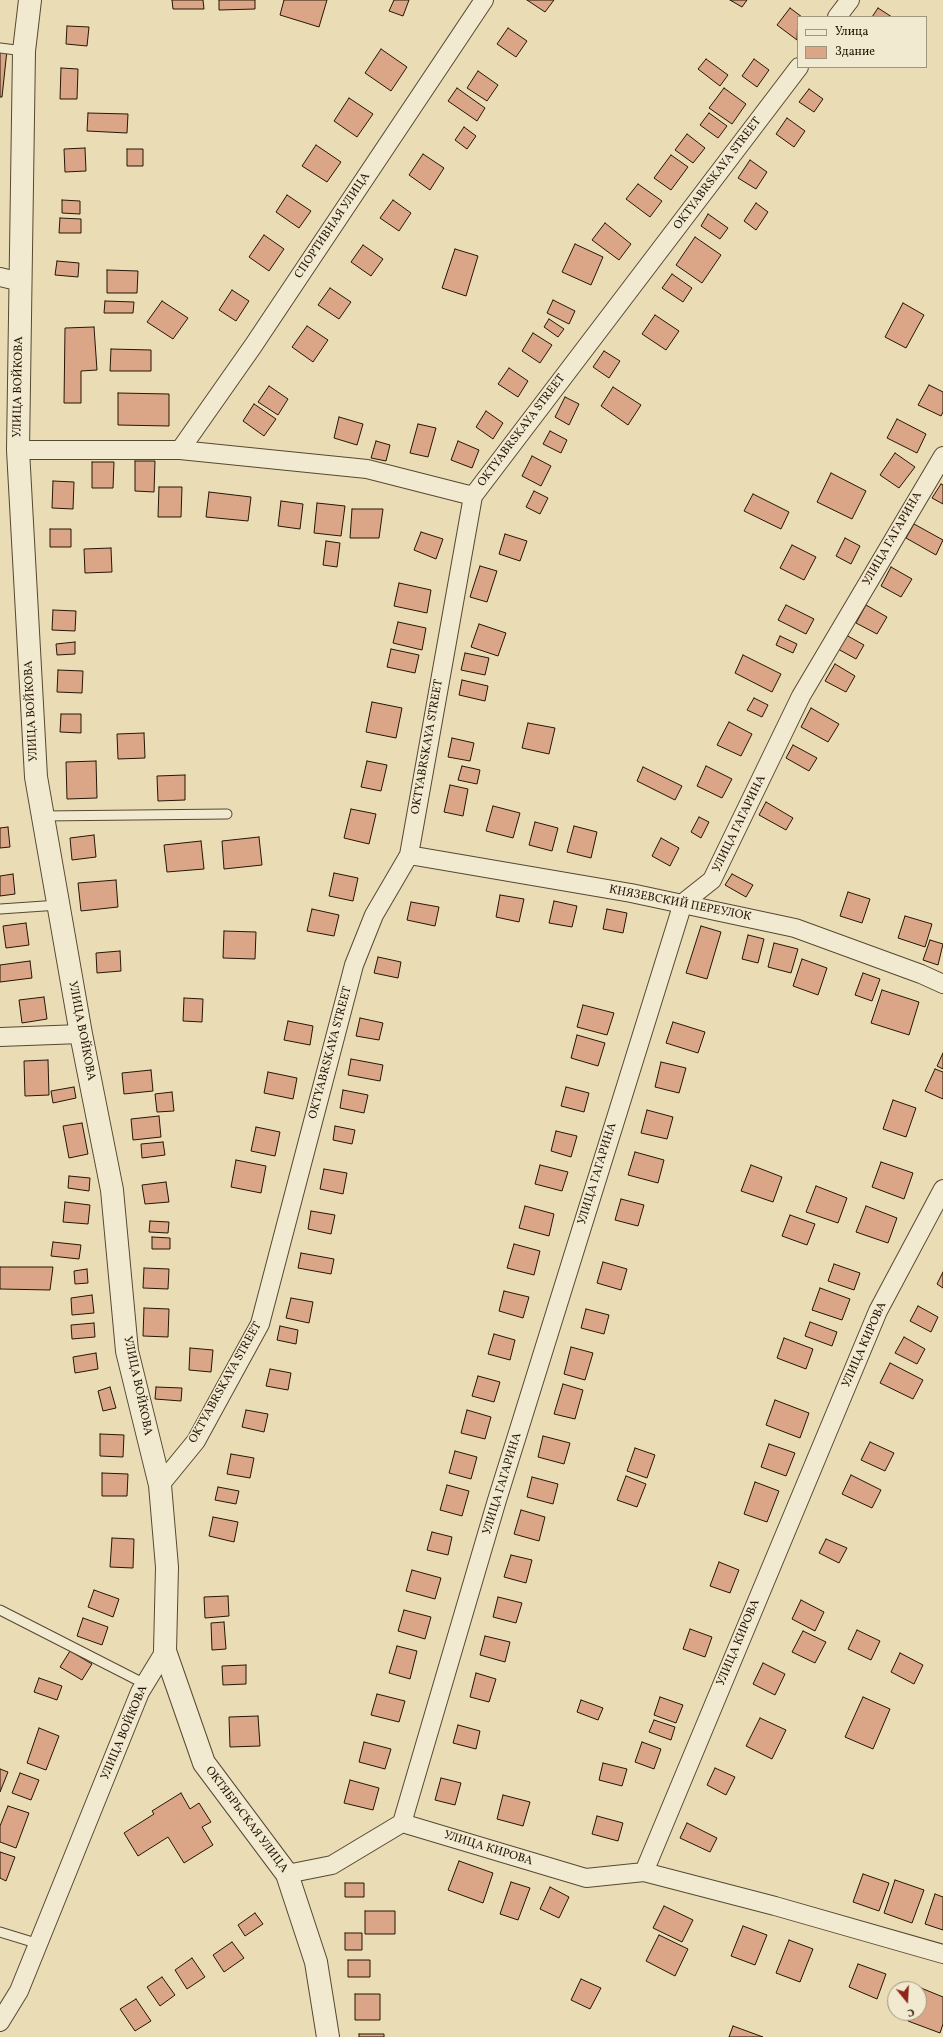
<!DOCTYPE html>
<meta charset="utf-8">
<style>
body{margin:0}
#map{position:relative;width:943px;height:2037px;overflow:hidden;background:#eaddb6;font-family:Vollkorn,serif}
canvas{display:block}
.legend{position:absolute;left:797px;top:16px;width:130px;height:52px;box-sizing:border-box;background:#f1e9d0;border:1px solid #a0957f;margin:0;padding:5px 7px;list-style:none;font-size:12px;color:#261605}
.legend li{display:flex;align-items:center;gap:8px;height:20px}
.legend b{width:20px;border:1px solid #a0957f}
.north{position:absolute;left:887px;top:1981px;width:40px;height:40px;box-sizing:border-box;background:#f1e9d0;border:1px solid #a0957f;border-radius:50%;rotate:162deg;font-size:11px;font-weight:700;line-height:16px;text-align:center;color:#261605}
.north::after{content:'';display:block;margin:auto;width:14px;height:18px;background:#8f2418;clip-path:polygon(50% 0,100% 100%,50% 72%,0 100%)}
</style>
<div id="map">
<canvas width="943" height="2037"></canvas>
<ul class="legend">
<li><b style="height:5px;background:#f1e9d0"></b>Улица</li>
<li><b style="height:11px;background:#daa687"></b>Здание</li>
</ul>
<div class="north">С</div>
</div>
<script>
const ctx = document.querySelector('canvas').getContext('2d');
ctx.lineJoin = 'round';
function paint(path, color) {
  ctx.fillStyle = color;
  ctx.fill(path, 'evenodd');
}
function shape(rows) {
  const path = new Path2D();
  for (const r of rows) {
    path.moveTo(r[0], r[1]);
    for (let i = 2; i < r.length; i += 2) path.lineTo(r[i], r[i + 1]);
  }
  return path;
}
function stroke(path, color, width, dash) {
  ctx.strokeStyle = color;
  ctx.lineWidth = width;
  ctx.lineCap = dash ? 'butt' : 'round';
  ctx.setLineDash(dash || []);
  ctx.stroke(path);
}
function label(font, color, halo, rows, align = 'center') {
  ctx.font = font + ' Vollkorn,serif';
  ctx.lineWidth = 3;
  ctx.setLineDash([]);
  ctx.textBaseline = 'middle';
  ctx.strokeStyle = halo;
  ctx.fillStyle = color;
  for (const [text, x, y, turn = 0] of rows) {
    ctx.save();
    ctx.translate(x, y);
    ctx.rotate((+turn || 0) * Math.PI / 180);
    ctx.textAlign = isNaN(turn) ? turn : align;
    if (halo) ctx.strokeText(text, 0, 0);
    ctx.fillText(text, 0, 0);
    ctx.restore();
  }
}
const building = shape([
 [172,0,203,0,204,9,173,9,172,0],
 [219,0,255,0,255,9,219,10,219,0],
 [284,0,327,0,319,27,280,15,284,0],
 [394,0,409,0,403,16,389,11,394,0],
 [527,0,554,0,545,12,527,0],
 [730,0,747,0,742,7,730,0],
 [790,8,802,17,798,17,797,40,777,25,790,8],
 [878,8,892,17,872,17,878,8],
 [67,26,89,27,87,46,66,44,67,26],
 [508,28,527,41,516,57,497,44,508,28],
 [0,49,7,50,2,97,0,97,0,49],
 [381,49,407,67,391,91,365,73,381,49],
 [706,59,728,75,720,86,698,69,706,59],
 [754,59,769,70,757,87,742,76,754,59],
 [61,68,78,69,77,99,60,99,61,68],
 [478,71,498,85,487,101,467,88,478,71],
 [457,88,485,108,477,121,448,101,457,88],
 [724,88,746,104,732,124,709,108,724,88],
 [809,89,823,99,814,112,799,102,809,89],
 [349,98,373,114,357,137,334,121,349,98],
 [88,113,128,114,127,133,87,131,88,113],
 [709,113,727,126,718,138,700,125,709,113],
 [787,118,805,131,794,147,776,134,787,118],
 [464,127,476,136,467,149,455,140,464,127],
 [687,134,705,148,693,163,675,150,687,134],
 [316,145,341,162,327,182,302,166,316,145],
 [85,148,86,171,65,172,64,149,85,148],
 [127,149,143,149,143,166,127,166,127,149],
 [423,154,444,168,430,190,409,175,423,154],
 [671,155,688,167,671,190,654,178,671,155],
 [750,160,767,172,756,189,738,178,750,160],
 [638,184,662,201,650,217,626,199,638,184],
 [287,195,311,211,299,228,276,212,287,195],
 [62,200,80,201,80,214,62,213,62,200],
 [393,200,411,213,399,231,380,218,393,200],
 [756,203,768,212,756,230,744,221,756,203],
 [708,214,728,228,720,239,701,226,708,214],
 [60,218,81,219,81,233,59,233,60,218],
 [605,223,631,244,619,260,592,240,605,223],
 [264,235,284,249,269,271,249,257,264,235],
 [695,237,721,255,702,283,676,265,695,237],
 [575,244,603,257,591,285,562,272,575,244],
 [363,245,383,259,371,276,351,262,363,245],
 [455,249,478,256,466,296,442,288,455,249],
 [57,261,79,263,78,277,55,275,57,261],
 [107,270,138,271,137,293,107,293,107,270],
 [672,274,692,288,683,302,662,288,672,274],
 [330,288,351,302,339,319,318,305,330,288],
 [232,290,249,301,236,321,219,310,232,290],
 [553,300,575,311,569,324,547,313,553,300],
 [105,301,134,302,133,313,104,313,105,301],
 [162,301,188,318,173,339,147,322,162,301],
 [903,303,924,315,906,348,885,337,903,303],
 [655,315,679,331,666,350,642,334,655,315],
 [549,319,564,329,558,337,544,327,549,319],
 [307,326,328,340,313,362,292,347,307,326],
 [94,327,97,370,81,371,81,403,64,403,65,328,94,327],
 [533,333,552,345,540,363,522,351,533,333],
 [111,349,151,350,151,371,110,371,111,349],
 [604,351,620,361,609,378,593,367,604,351],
 [509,368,528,381,518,397,498,384,509,368],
 [929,385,943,392,943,412,941,416,918,405,929,385],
 [269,386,288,399,278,415,258,402,269,386],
 [613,387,641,405,628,425,601,406,613,387],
 [118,393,169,394,169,426,118,425,118,393],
 [565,397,579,404,569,425,555,417,565,397],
 [254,404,276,419,264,436,243,421,254,404],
 [486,411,503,423,493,439,476,427,486,411],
 [339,417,363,424,357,445,334,438,339,417],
 [897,419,926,434,917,453,887,438,897,419],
 [418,424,436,428,428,457,410,453,418,424],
 [550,431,567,440,561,453,543,444,550,431],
 [376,441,390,445,386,461,371,458,376,441],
 [458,441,479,450,472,468,451,460,458,441],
 [895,453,915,467,899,488,880,475,895,453],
 [532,456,551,466,541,486,522,476,532,456],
 [135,461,155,461,154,492,135,491,135,461],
 [92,462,114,462,113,488,92,488,92,462],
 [831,473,866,491,852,519,817,502,831,473],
 [53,481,74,482,73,509,52,508,53,481],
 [941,484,943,485,943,504,932,498,941,484],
 [159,487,182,487,181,517,158,517,159,487],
 [534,491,548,498,540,514,526,507,534,491],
 [209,492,251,497,248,521,206,517,209,492],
 [753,494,789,512,781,529,744,511,753,494],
 [281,501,303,504,300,529,278,526,281,501],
 [317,503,345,506,341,536,314,533,317,503],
 [352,509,383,509,379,538,350,538,352,509],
 [914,524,943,540,936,555,906,538,914,524],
 [50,529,71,529,71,547,50,547,50,529],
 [421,532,443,539,436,559,414,550,421,532],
 [505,534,527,541,520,561,499,554,505,534],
 [845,538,860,546,851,564,836,556,845,538],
 [326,541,340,543,337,567,323,565,326,541],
 [792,545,816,557,804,580,780,568,792,545],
 [111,548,112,572,85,573,84,549,111,548],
 [480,566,497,571,487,602,470,597,480,566],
 [891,567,912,579,901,597,881,586,891,567],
 [399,583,431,590,427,613,394,606,399,583],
 [786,605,814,619,806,634,778,620,786,605],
 [866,605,887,617,877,634,856,623,866,605],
 [53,610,76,611,75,631,52,630,53,610],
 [398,622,426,628,422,650,393,643,398,622],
 [479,624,506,633,498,656,471,647,479,624],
 [846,635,864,645,856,659,838,649,846,635],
 [780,636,797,644,793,653,776,645,780,636],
 [75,642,75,654,57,655,56,644,75,642],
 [391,649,419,655,415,673,387,667,391,649],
 [465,653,489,658,485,675,461,670,465,653],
 [743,655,781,674,772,692,735,673,743,655],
 [835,664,855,676,846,692,825,681,835,664],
 [58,670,83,671,82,693,57,692,58,670],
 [462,680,488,686,485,701,459,695,462,680],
 [754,698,768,705,762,717,747,710,754,698],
 [372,702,402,708,396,738,366,732,372,702],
 [811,708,839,724,828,742,801,727,811,708],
 [61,714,81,714,81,733,60,732,61,714],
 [729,722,752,734,741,756,717,745,729,722],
 [528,723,555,728,549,754,522,748,528,723],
 [144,733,145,758,118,759,117,734,144,733],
 [452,738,474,743,470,761,448,757,452,738],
 [793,745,817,758,809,771,786,758,793,745],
 [96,761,97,798,67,799,66,762,96,761],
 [367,761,387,765,381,791,361,787,367,761],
 [462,766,480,770,477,784,458,780,462,766],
 [706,766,732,779,722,798,697,786,706,766],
 [643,767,682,786,675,800,637,781,643,767],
 [185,775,185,800,158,801,157,776,185,775],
 [450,785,468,789,463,816,444,812,450,785],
 [766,802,793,818,786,830,759,815,766,802],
 [493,806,520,813,513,838,486,831,493,806],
 [351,809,376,814,369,844,344,838,351,809],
 [699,817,709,822,701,838,691,832,699,817],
 [535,822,558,828,552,851,529,845,535,822],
 [574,826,597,832,591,858,567,852,574,826],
 [8,827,10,847,0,848,0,828,8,827],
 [94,835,96,857,72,860,70,838,94,835],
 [259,837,262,865,224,869,222,841,259,837],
 [661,838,679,848,670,866,652,856,661,838],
 [201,841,204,869,167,872,164,845,201,841],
 [334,873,358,878,353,901,329,896,334,873],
 [13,874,15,894,0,896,0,876,13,874],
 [732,874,753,885,746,897,725,885,732,874],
 [116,880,118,907,81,911,78,883,116,880],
 [848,892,870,899,862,923,840,916,848,892],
 [500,895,524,899,519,922,496,917,500,895],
 [554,901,577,906,572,927,549,923,554,901],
 [411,902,439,907,435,926,407,920,411,902],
 [312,909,339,915,334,936,307,931,312,909],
 [607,909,627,913,623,933,603,929,607,909],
 [905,916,932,924,925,947,898,938,905,916],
 [26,923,29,945,6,948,3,926,26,923],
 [701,926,721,932,707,979,686,973,701,926],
 [224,931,256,932,255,959,223,958,224,931],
 [748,935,764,939,758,963,742,959,748,935],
 [930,940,943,944,938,965,923,960,930,940],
 [774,943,798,949,791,973,768,967,774,943],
 [120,951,121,971,97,973,96,953,120,951],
 [378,957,401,962,398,978,374,973,378,957],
 [802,959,827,968,818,995,793,986,802,959],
 [30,961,32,978,0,982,0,965,30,961],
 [863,973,880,979,872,1001,855,995,863,973],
 [882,990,919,1002,909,1035,871,1023,882,990],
 [44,997,47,1019,22,1023,19,1000,44,997],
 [184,998,203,999,202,1022,183,1021,184,998],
 [583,1005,614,1013,607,1035,577,1027,583,1005],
 [360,1018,383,1023,379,1040,356,1036,360,1018],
 [288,1021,313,1026,310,1045,284,1040,288,1021],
 [673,1022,705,1032,698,1053,666,1043,673,1022],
 [577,1035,605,1043,598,1066,571,1058,577,1035],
 [943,1053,943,1069,937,1066,943,1053],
 [351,1059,383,1065,380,1081,348,1075,351,1059],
 [48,1060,49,1095,25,1096,24,1061,48,1060],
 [661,1062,686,1068,679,1093,655,1087,661,1062],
 [935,1069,943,1072,943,1099,925,1091,935,1069],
 [151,1070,153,1091,124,1094,122,1073,151,1070],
 [268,1072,297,1078,293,1099,264,1093,268,1072],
 [74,1087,76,1098,53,1103,51,1091,74,1087],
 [566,1087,589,1093,584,1112,561,1106,566,1087],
 [343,1090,368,1095,364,1113,340,1108,343,1090],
 [172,1092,174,1111,157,1112,155,1094,172,1092],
 [893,1100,916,1108,906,1137,883,1129,893,1100],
 [647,1110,673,1117,667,1139,641,1133,647,1110],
 [159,1116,161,1137,133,1140,131,1119,159,1116],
 [82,1123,88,1154,69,1158,63,1126,82,1123],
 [335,1126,355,1130,352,1144,333,1140,335,1126],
 [256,1127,280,1132,275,1156,251,1151,256,1127],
 [556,1131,577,1136,571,1157,551,1151,556,1131],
 [163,1142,165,1155,142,1158,141,1144,163,1142],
 [635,1152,664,1160,658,1183,628,1175,635,1152],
 [236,1160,266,1166,261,1193,231,1187,236,1160],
 [881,1162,913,1173,904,1199,872,1187,881,1162],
 [540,1165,568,1172,562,1191,535,1184,540,1165],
 [751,1165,782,1177,773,1202,741,1191,751,1165],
 [324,1169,347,1173,343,1194,320,1189,324,1169],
 [69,1176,90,1178,89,1191,68,1188,69,1176],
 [166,1182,169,1202,145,1204,142,1185,166,1182],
 [816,1186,847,1198,838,1223,806,1212,816,1186],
 [621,1199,644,1205,638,1226,615,1220,621,1199],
 [65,1202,90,1205,88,1224,63,1222,65,1202],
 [525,1206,554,1214,549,1236,519,1228,525,1206],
 [866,1206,897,1218,888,1243,856,1232,866,1206],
 [311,1211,335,1215,331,1234,308,1229,311,1211],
 [790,1215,815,1224,807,1245,782,1236,790,1215],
 [150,1221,169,1222,168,1233,149,1232,150,1221],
 [152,1237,170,1238,170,1249,152,1249,152,1237],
 [53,1242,81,1245,79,1259,51,1256,53,1242],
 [514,1244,540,1251,534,1275,507,1268,514,1244],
 [301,1253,334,1259,331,1274,298,1268,301,1253],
 [603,1262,627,1269,621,1290,597,1283,603,1262],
 [834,1264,860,1273,854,1290,828,1281,834,1264],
 [0,1267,53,1267,50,1290,0,1289,0,1267],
 [144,1268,169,1269,168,1289,143,1288,144,1268],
 [87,1269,88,1283,75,1284,74,1271,87,1269],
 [943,1272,943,1288,937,1284,943,1272],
 [820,1288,850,1299,842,1320,812,1310,820,1288],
 [504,1291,529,1297,523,1318,499,1311,504,1291],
 [92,1295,94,1313,72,1315,71,1298,92,1295],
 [291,1298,313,1302,309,1323,286,1318,291,1298],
 [918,1306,938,1317,931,1332,910,1321,918,1306],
 [144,1308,169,1309,168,1337,143,1336,144,1308],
 [586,1309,609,1315,604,1334,581,1328,586,1309],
 [810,1322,837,1332,832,1346,805,1336,810,1322],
 [94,1323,95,1337,72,1339,71,1325,94,1323],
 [280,1326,298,1330,296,1344,277,1340,280,1326],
 [494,1334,515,1340,510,1360,488,1354,494,1334],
 [904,1337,925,1349,917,1364,895,1353,904,1337],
 [784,1338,813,1349,806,1369,777,1358,784,1338],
 [571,1347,593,1353,585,1380,564,1374,571,1347],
 [190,1348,213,1350,211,1372,189,1370,190,1348],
 [96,1353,98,1369,75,1373,73,1357,96,1353],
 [890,1363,923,1380,913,1399,880,1383,890,1363],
 [270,1369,291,1373,288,1390,266,1386,270,1369],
 [478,1376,500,1382,494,1402,472,1396,478,1376],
 [563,1384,583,1390,575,1419,554,1414,563,1384],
 [110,1387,116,1408,103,1411,98,1391,110,1387],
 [156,1387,182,1388,181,1401,155,1399,156,1387],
 [775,1400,809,1413,800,1438,766,1425,775,1400],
 [246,1410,268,1414,264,1432,242,1427,246,1410],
 [467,1410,491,1417,485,1439,461,1433,467,1410],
 [100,1434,124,1435,123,1457,100,1456,100,1434],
 [543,1436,570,1443,564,1464,538,1457,543,1436],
 [870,1442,894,1453,885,1471,861,1460,870,1442],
 [769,1444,795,1453,786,1476,761,1467,769,1444],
 [635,1448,655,1455,647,1478,627,1471,635,1448],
 [455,1451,477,1457,471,1479,449,1473,455,1451],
 [231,1454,254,1458,250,1478,227,1474,231,1454],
 [102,1473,128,1474,127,1496,102,1496,102,1473],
 [851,1475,881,1490,872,1508,842,1494,851,1475],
 [626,1476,646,1484,637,1507,617,1500,626,1476],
 [532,1477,558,1484,553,1504,527,1497,532,1477],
 [755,1482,779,1491,767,1522,744,1514,755,1482],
 [447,1485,469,1491,462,1516,440,1510,447,1485],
 [218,1487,239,1491,236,1504,215,1500,218,1487],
 [521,1510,545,1517,539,1541,514,1534,521,1510],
 [213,1517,238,1522,234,1542,209,1536,213,1517],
 [432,1532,452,1537,448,1555,427,1550,432,1532],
 [112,1538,134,1539,133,1568,110,1567,112,1538],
 [826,1539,847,1548,839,1563,819,1553,826,1539],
 [511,1555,532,1560,526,1583,504,1577,511,1555],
 [719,1562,739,1570,730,1593,710,1586,719,1562],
 [412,1570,441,1578,435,1599,406,1591,412,1570],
 [94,1590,119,1599,113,1617,88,1607,94,1590],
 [228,1596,229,1616,205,1618,204,1597,228,1596],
 [498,1597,522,1603,516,1623,493,1617,498,1597],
 [801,1600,824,1612,815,1631,792,1619,801,1600],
 [404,1610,431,1617,425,1639,398,1631,404,1610],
 [83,1618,108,1627,102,1645,77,1636,83,1618],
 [224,1622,226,1649,212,1650,211,1623,224,1622],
 [690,1629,712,1637,705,1657,683,1649,690,1629],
 [857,1630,880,1641,871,1660,848,1649,857,1630],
 [803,1631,826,1642,815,1663,792,1652,803,1631],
 [485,1636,510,1642,505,1662,480,1655,485,1636],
 [397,1646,417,1651,410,1679,389,1673,397,1646],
 [70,1651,92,1664,82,1680,60,1667,70,1651],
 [900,1653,923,1665,914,1684,891,1672,900,1653],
 [763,1663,785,1674,775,1695,753,1684,763,1663],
 [246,1665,246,1684,223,1685,222,1666,246,1665],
 [476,1673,496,1679,489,1702,470,1697,476,1673],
 [39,1678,62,1686,57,1700,34,1692,39,1678],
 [377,1694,405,1701,399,1722,371,1715,377,1694],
 [660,1697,683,1705,676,1723,654,1715,660,1697],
 [863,1697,890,1709,873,1749,845,1737,863,1697],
 [581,1700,603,1708,598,1720,577,1712,581,1700],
 [258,1716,260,1746,230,1747,229,1717,258,1716],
 [760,1718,786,1730,772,1759,746,1746,760,1718],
 [654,1720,675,1727,671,1740,649,1732,654,1720],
 [458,1725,480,1731,476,1749,453,1743,458,1725],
 [39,1728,59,1736,46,1770,27,1763,39,1728],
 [364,1742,391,1749,385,1769,359,1762,364,1742],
 [642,1742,661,1749,654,1769,635,1762,642,1742],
 [603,1763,627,1769,622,1786,599,1780,603,1763],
 [715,1768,735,1777,726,1795,707,1785,715,1768],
 [0,1769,8,1772,0,1792,0,1769],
 [20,1773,39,1780,31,1800,12,1793,20,1773],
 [441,1778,461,1783,455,1805,435,1800,441,1778],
 [350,1780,379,1788,373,1810,344,1803,350,1780],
 [181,1793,190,1809,199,1803,211,1822,202,1827,213,1845,184,1863,168,1837,138,1856,124,1833,154,1814,152,1811,181,1793],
 [503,1795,530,1802,523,1826,497,1819,503,1795],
 [8,1806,29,1813,16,1848,0,1842,0,1826,8,1806],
 [597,1816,623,1823,618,1841,592,1834,597,1816],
 [687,1823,717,1838,710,1852,680,1838,687,1823],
 [0,1852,15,1857,6,1881,0,1878,0,1852],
 [459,1861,493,1873,483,1903,448,1890,459,1861],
 [863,1874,889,1883,879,1911,853,1902,863,1874],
 [895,1880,924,1890,912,1923,884,1913,895,1880],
 [511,1882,530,1888,518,1920,500,1914,511,1882],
 [345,1883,364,1883,364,1897,345,1897,345,1883],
 [550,1887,569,1897,559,1918,540,1909,550,1887],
 [935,1894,943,1897,943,1930,925,1924,935,1894],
 [664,1906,693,1920,682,1942,653,1928,664,1906],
 [365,1911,395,1911,395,1934,365,1934,365,1911],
 [255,1913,263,1924,245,1936,238,1925,255,1913],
 [743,1926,767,1935,755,1965,731,1956,743,1926],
 [345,1933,362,1933,362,1950,345,1950,345,1933],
 [659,1935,688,1949,675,1976,646,1961,659,1935],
 [789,1940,813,1949,800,1982,776,1973,789,1940],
 [232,1942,244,1958,224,1972,213,1955,232,1942],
 [192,1958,205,1977,187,1989,175,1970,192,1958],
 [348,1960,370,1960,370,1977,348,1977,348,1960],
 [858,1964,886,1974,877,1999,849,1987,858,1964],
 [162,1977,175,1995,160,2006,147,1987,162,1977],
 [581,1979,601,1988,590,2009,571,2000,581,1979],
 [921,1988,943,1997,943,2024,940,2033,908,2021,911,2013,919,2013,919,1993,921,1988],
 [355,1994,380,1994,380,2020,355,2020,355,1994],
 [136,1999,151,2021,135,2031,120,2009,136,1999],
 [733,2026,763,2037,729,2037,733,2026],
 [359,2034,384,2034,384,2037,359,2037,359,2034]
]);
const service = shape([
 [0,48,24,51],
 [43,816,227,814],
 [0,909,59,905],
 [0,1610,145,1684],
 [0,1932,39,1944]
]);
const minor = shape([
 [837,17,850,0],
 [0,277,21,282],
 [18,450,180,450,367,469,473,496],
 [180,450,253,346,484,0],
 [409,855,631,893,795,928,921,974,943,984],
 [0,1037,81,1034],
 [160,1485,196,1441,260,1324,354,965,374,915,409,855,473,496,799,67],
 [402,1823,586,1878,644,1872,878,1311,943,1189],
 [644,1872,775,1906,943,1954],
 [287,1874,332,1865,402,1823,497,1500,683,903,712,880,801,696,943,456],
 [0,2022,19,1991,140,1692,165,1651]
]);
const tertiary = shape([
 [30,0,24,51,18,450,36,777,81,1034,112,1190,127,1351,160,1485,167,1567,165,1651,204,1763,287,1874,316,1962,328,2037]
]);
const streetNames = [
 ["OKTYABRSKAYA STREET",718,174,-53],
 ["СПОРТИВНАЯ УЛИЦА",333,226,-56],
 ["УЛИЦА ВОЙКОВА",19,387,-89],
 ["OKTYABRSKAYA STREET",522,431,-53],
 ["УЛИЦА ГАГАРИНА",893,539,-60],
 ["УЛИЦА ВОЙКОВА",32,711,-93],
 ["OKTYABRSKAYA STREET",428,747,-80],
 ["УЛИЦА ГАГАРИНА",740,824,-64],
 ["КНЯЗЕВСКИЙ ПЕРЕУЛОК",680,904,11],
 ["УЛИЦА ВОЙКОВА",81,1031,79],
 ["OKTYABRSKAYA STREET",331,1053,-75],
 ["УЛИЦА ГАГАРИНА",598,1174,-73],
 ["УЛИЦА КИРОВА",865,1345,-66],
 ["OKTYABRSKAYA STREET",226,1383,-61],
 ["УЛИЦА ВОЙКОВА",137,1386,78],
 ["УЛИЦА ГАГАРИНА",503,1484,-73],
 ["УЛИЦА КИРОВА",739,1643,-67],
 ["УЛИЦА ВОЙКОВА",125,1733,-67],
 ["ОКТЯБРЬСКАЯ УЛИЦА",246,1820,53],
 ["УЛИЦА КИРОВА",488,1849,17]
];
paint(building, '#daa687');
stroke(building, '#261605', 1);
stroke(service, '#574831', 11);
stroke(minor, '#574831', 20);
stroke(tertiary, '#574831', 24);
stroke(service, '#f1e9d0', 9);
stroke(minor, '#f1e9d0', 18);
stroke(tertiary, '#f1e9d0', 22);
label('12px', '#261605', '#f1e9d0', streetNames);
</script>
